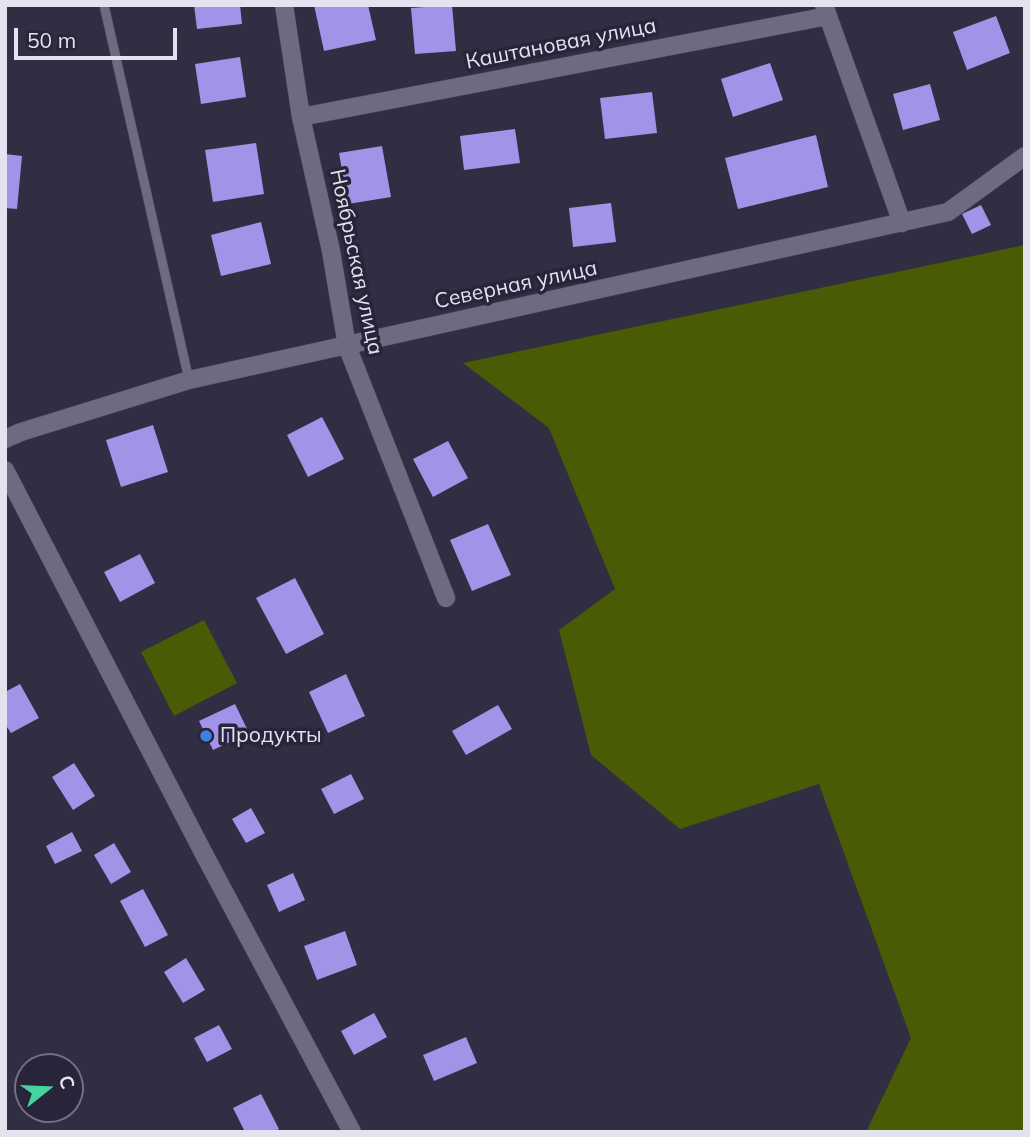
<!DOCTYPE html>
<meta charset="utf-8">
<style>
body{margin:0}
#map{position:relative;width:1030px;height:1137px;overflow:hidden;background:#312e43;font-family:Mulish,sans-serif}
canvas{display:block}
.frame{position:absolute;inset:0;border:7px solid #e3e2ef;pointer-events:none}
.north{position:absolute;left:14px;top:1053px;width:70px;height:70px;box-sizing:border-box;background:#282439;border:2px solid #737082;border-radius:50%;rotate:72deg;font-size:19px;font-weight:700;line-height:28px;text-align:center;color:#e3e2ef}
.north::after{content:'';display:block;margin:auto;width:24px;height:32px;background:#46d49e;clip-path:polygon(50% 0,100% 100%,50% 72%,0 100%)}
.scale{position:absolute;left:14px;top:28px;width:163px;height:32px;box-sizing:border-box;border:4px solid #e3e2ef;border-top:0;padding-left:9px;font-size:21px;line-height:24px;white-space:nowrap;color:#e3e2ef;-webkit-text-stroke:5px #282439;paint-order:stroke}
</style>
<div id="map">
<canvas width="1030" height="1137"></canvas>
<div class="frame"></div>
<div class="north">С</div>
<div class="scale">50 m</div>
</div>
<script>
const ctx = document.querySelector('canvas').getContext('2d');
ctx.lineJoin = 'round';
function paint(path, color) {
  ctx.fillStyle = color;
  ctx.fill(path, 'evenodd');
}
function shape(rows) {
  const path = new Path2D();
  for (const r of rows) {
    path.moveTo(r[0], r[1]);
    for (let i = 2; i < r.length; i += 2) path.lineTo(r[i], r[i + 1]);
  }
  return path;
}
function stroke(path, color, width, dash) {
  ctx.strokeStyle = color;
  ctx.lineWidth = width;
  ctx.lineCap = dash ? 'butt' : 'round';
  ctx.setLineDash(dash || []);
  ctx.stroke(path);
}
function label(font, color, halo, rows, align = 'center') {
  ctx.font = font + ' Mulish,sans-serif';
  ctx.lineWidth = 7;
  ctx.setLineDash([]);
  ctx.textBaseline = 'middle';
  ctx.strokeStyle = halo;
  ctx.fillStyle = color;
  for (const [text, x, y, turn = 0] of rows) {
    ctx.save();
    ctx.translate(x, y);
    ctx.rotate((+turn || 0) * Math.PI / 180);
    ctx.textAlign = isNaN(turn) ? turn : align;
    if (halo) ctx.strokeText(text, 0, 0);
    ctx.fillText(text, 0, 0);
    ctx.restore();
  }
}
const green = shape([
 [1025,245,1025,1132,866,1132,911,1038,819,784,680,829,591,755,559,630,615,589,549,428,463,363],
 [204,620,237,683,174,716,141,652]
]);
const building = shape([
 [194,5,240,5,242,24,197,29],
 [314,5,368,5,376,40,324,51],
 [452,5,456,51,415,54,411,8],
 [996,16,1010,53,967,70,953,32],
 [240,57,246,97,201,104,195,64],
 [770,63,783,100,733,117,721,79],
 [930,84,940,120,903,130,893,94],
 [652,92,657,133,605,139,600,98],
 [515,129,520,163,464,170,460,136],
 [816,135,828,187,738,209,725,158],
 [256,143,264,194,213,202,205,150],
 [382,146,391,197,348,204,339,153],
 [5,154,22,156,17,209,5,208],
 [611,203,616,242,573,247,569,208],
 [981,205,991,225,972,234,962,214],
 [261,222,271,264,221,276,211,235],
 [322,417,344,459,308,477,287,435],
 [153,425,168,472,121,487,106,440],
 [448,441,468,478,433,497,413,459],
 [488,524,511,575,472,591,450,540],
 [140,554,155,583,120,602,104,572],
 [295,578,324,634,286,654,256,598],
 [346,674,365,716,328,733,309,692],
 [20,684,39,718,11,733,5,724,5,692],
 [235,704,249,733,213,750,199,721],
 [498,705,512,729,466,755,452,731],
 [74,763,95,796,73,810,52,777],
 [351,774,364,799,334,814,321,789],
 [251,808,265,833,246,843,232,819],
 [72,832,82,851,55,864,46,846],
 [114,843,131,872,111,884,94,855],
 [293,873,305,900,279,912,267,885],
 [143,889,168,935,145,947,120,901],
 [345,931,357,965,317,980,304,946],
 [186,958,205,990,183,1003,164,972],
 [374,1013,387,1037,354,1055,341,1031],
 [219,1025,232,1049,207,1062,194,1038],
 [466,1037,477,1063,434,1081,423,1055],
 [261,1094,279,1129,274,1132,245,1132,233,1108]
]);
const service = shape([
 [104,5,189,380]
]);
const minor = shape([
 [284,5,301,117,331,251,347,346,446,598],
 [824,5,902,223],
 [301,117,828,16],
 [5,439,21,432,189,380,948,212,1025,156],
 [5,470,204,854,352,1132]
]);
const markers = [
 [206,736,7,"#3f7fe0"]
];
const streetNames = [
 ["Каштановая улица",561,44,-11],
 ["Ноябрьская улица",356,262,78],
 ["Северная улица",516,285,-12]
];
const poiNames = [
 ["Продукты",220,736]
];
paint(green, '#495b04');
paint(building, '#a193e7');
stroke(service, '#4e4b5d', 10);
stroke(minor, '#4e4b5d', 19);
stroke(service, '#6d6a82', 9);
stroke(minor, '#6d6a82', 18);
for (const [x, y, r, color] of markers) {
  const dot = new Path2D();
  dot.arc(x, y, r, 0, 2 * Math.PI);
  ctx.fillStyle = color;
  ctx.fill(dot);
  stroke(dot, '#282439', 2.5);
}
label('21px', '#e3e2ef', '#282439', streetNames);
label('21px', '#e3e2ef', '#282439', poiNames, 'left');
</script>
